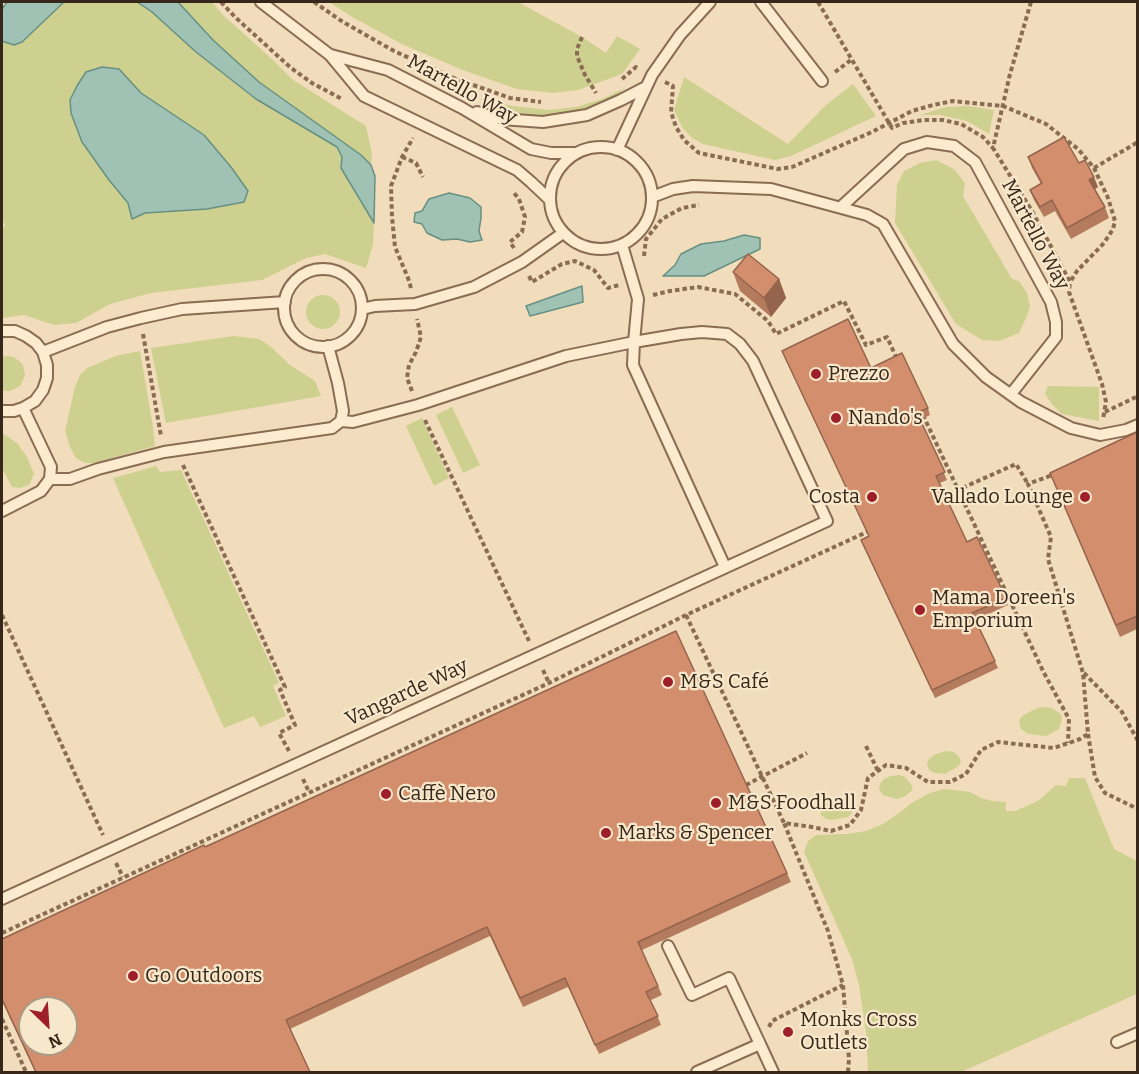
<!DOCTYPE html>
<meta charset="utf-8">
<style>
body{margin:0}
#map{position:relative;width:1139px;height:1074px;overflow:hidden;background:#f1ddbb;font-family:Bitter,serif}
canvas{display:block}
.frame{position:absolute;inset:0;border:3px solid #37261a;pointer-events:none}
.north{position:absolute;left:18px;top:996px;width:60px;height:60px;box-sizing:border-box;background:#f8e8cb;border:2px solid #ab9a84;border-radius:50%;rotate:155deg;font-size:16px;font-weight:700;line-height:24px;text-align:center;color:#37261a}
.north::after{content:'';display:block;margin:auto;width:21px;height:27px;background:#9e1e29;clip-path:polygon(50% 0,100% 100%,50% 72%,0 100%)}
</style>
<div id="map">
<canvas width="1139" height="1074"></canvas>
<div class="frame"></div>
<div class="north">N</div>
</div>
<script>
const ctx = document.querySelector('canvas').getContext('2d');
ctx.lineJoin = 'round';
function paint(path, color) {
  ctx.fillStyle = color;
  ctx.fill(path, 'evenodd');
}
function shape(rows) {
  const path = new Path2D();
  for (const r of rows) {
    if (r.length === 3) {
      path.moveTo(r[0] + r[2], r[1]);
      path.arc(r[0], r[1], r[2], 0, 2 * Math.PI);
      continue;
    }
    path.moveTo(r[0], r[1]);
    for (let i = 2; i < r.length; i += 2) path.lineTo(r[i], r[i + 1]);
  }
  return path;
}
function stroke(path, color, width, dash) {
  ctx.strokeStyle = color;
  ctx.lineWidth = width;
  ctx.lineCap = dash ? 'butt' : 'round';
  ctx.setLineDash(dash || []);
  ctx.stroke(path);
}
function label(font, color, halo, rows, align = 'center') {
  ctx.font = font + ' Bitter,serif';
  ctx.lineWidth = 4.5;
  ctx.setLineDash([]);
  ctx.textBaseline = 'middle';
  ctx.strokeStyle = halo;
  ctx.fillStyle = color;
  for (const [text, x, y, turn = 0] of rows) {
    ctx.save();
    ctx.translate(x, y);
    ctx.rotate((+turn || 0) * Math.PI / 180);
    ctx.textAlign = isNaN(turn) ? turn : align;
    if (halo) ctx.strokeText(text, 0, 0);
    ctx.fillText(text, 0, 0);
    ctx.restore();
  }
}
const green = shape([
 [64,2,137,2,152,12,196,52,256,99,337,147,342,157,341,168,374,223,373,244,366,268,325,254,306,258,262,280,151,293,110,304,76,323,54,325,24,315,2,318,2,230,5,225,2,218,2,41,14,45,32,33],
 [119,69,141,93,204,135,231,167,248,191,207,209,145,213,132,218,128,203,109,180,82,142],
 [178,2,212,2,223,15,273,60,293,80,366,126,372,154,371,165,361,155,259,82,213,40],
 [329,2,518,2,582,37,606,53,617,36,640,49,622,74,578,90,553,93,517,89,460,69,402,44,354,18],
 [684,77,788,144,826,105,853,84,876,116,791,156,775,160,703,144,692,138,682,127,674,110],
 [625,88,614,97,577,114,547,117,523,115,500,110,480,99,513,106,548,110,576,107,602,99],
 [968,106,994,110,989,134,967,121,940,115,920,115,946,107],
 [936,160,954,169,965,183,963,196,1012,279,1019,281,1027,293,1030,306,1026,318,1019,333,999,341,982,340,956,324,895,223,897,185,904,171,920,163],
 [323,312,17],
 [234,336,259,339,270,346,290,365,315,381,321,396,166,423,151,348],
 [140,351,153,427,155,446,94,463,85,463,76,458,70,447,65,431,75,387,80,375,87,368,116,356],
 [8,356,14,357,19,361,23,365,25,376,20,386,10,391,5,391,2,390,2,357],
 [1048,386,1099,387,1099,421,1062,414,1052,404,1045,394],
 [452,407,480,465,463,473,436,415],
 [422,418,449,478,434,486,406,426],
 [2,434,6,435,18,444,27,457,34,474,29,485,20,488,12,487,2,468],
 [156,466,160,472,181,470,279,683,273,686,286,716,260,727,254,716,224,728,113,478],
 [1043,707,1051,708,1060,713,1062,719,1059,729,1046,736,1028,734,1021,729,1019,722,1021,717,1027,713,1038,708],
 [946,751,954,752,959,757,961,761,959,766,945,774,935,773,929,770,927,763,930,758,936,754],
 [899,775,905,777,911,784,913,790,904,797,897,799,883,795,879,789,880,784,884,779,891,776],
 [1069,778,1085,778,1114,849,1137,861,1137,994,961,1072,868,1072,866,1032,859,985,852,959,804,852,808,841,816,835,848,834,866,831,883,824,899,813,913,802,930,793,944,789,970,792,981,798,992,801,1006,802,1006,811,1015,811,1038,801,1056,785,1066,786],
 [834,799,843,799,849,803,852,813,848,817,832,820,826,819,821,815,821,808,826,802]
]);
const water = shape([
 [7,2,64,2,22,42,14,45,2,41,2,9,7,2],
 [137,2,178,2,213,40,259,82,361,155,371,165,375,176,374,223,341,168,342,157,337,147,256,99,196,52,152,12,137,2],
 [102,67,119,69,141,93,204,135,231,167,248,191,244,202,207,209,145,213,132,219,128,203,109,180,82,142,71,113,70,100,77,86,86,72,102,67],
 [449,193,470,198,481,207,481,218,479,231,482,240,470,242,457,239,442,240,427,233,422,224,414,222,415,213,422,211,429,199,449,193],
 [744,235,760,238,760,249,704,276,663,276,675,265,681,254,701,244,724,241,744,235],
 [582,286,583,302,530,316,526,306,582,286]
]);
const path = shape([
 [221,2,235,17,291,68,312,83,342,99],
 [314,2,343,22,394,51,456,79,510,98,541,102],
 [818,2,892,128,903,123,924,120,943,120,961,124,983,137,993,148],
 [1031,2,1010,74,993,148,1032,211,1070,282,1069,292,1102,384,1106,402,1103,419],
 [582,37,577,49,577,56,585,75,596,93],
 [835,72,851,60],
 [622,79,636,67,637,68],
 [665,82,673,86,671,112,676,127,684,140,699,153,778,169,792,167,872,132,912,111,933,105,953,101,1003,106,1046,124,1078,149,1094,168,1108,198,1115,221,1113,229,1104,243,1077,271,1070,282],
 [402,157,416,163,423,177],
 [1094,168,1138,142],
 [514,248,510,242,522,232,525,217,519,199,514,193],
 [644,256,646,239,662,219,682,208,699,205],
 [529,276,532,282,562,264,575,261,594,270,608,288,619,285],
 [411,288,408,278,395,247,392,217,391,186,402,157,413,138],
 [653,295,670,291,698,287,735,294,768,321,776,334,844,301,866,345,887,337,897,359],
 [143,334,161,436],
 [412,391,407,378,409,365,416,352,421,337,417,319],
 [1105,412,1138,396],
 [923,415,1043,671,1069,719,1068,743],
 [425,420,529,641],
 [183,465,285,687,280,690,295,725,279,733,289,751],
 [942,497,1016,464,1028,484],
 [2,615,103,835],
 [686,615,784,823],
 [543,670,549,683],
 [1084,673,1122,712,1138,741],
 [1088,734,1095,777,1105,793,1138,809],
 [866,746,878,771],
 [303,779,309,792],
 [746,785,807,753],
 [116,863,123,877],
 [2,933,549,683,686,615,869,531],
 [2,1019,26,1072],
 [769,1027,772,1021,843,985],
 [848,1072,849,1059,843,985,828,931,784,823,812,827,831,831,850,825,861,810,868,778,886,765,906,768,928,782,950,782,966,774,981,750,998,742,1054,748,1080,739,1088,734,1083,673,1048,559,1051,537,1028,484,1055,474]
]);
const lane = shape([
 [261,2,330,55,364,96,517,170,531,182,550,200],
 [761,2,822,81],
 [331,55,388,70,462,108,531,149,551,153,576,153],
 [477,112,501,119,543,122,587,115,621,100,646,87],
 [601,198,51],
 [617,150,652,75,680,35,710,2],
 [652,197,673,189,693,186,771,189,867,215,883,224,953,344,986,377,1021,402,1071,428,1100,435,1126,430,1138,425],
 [841,207,904,149,927,142,954,146,975,162,1051,302,1056,322,1056,337,1011,394],
 [323,308,39],
 [362,309,375,306,415,304,474,287,522,262,563,233],
 [2,331,15,331,26,336,36,343,43,352,47,365,47,378,43,390,35,401,23,408,14,411,2,411],
 [328,346,338,383,343,411,341,421,353,422,418,405,566,356,634,342,638,299,622,245],
 [43,352,107,327,141,318,182,309,285,302],
 [50,479,70,479,98,469,164,452,332,428,341,421],
 [2,511,41,491,50,479,51,467,23,408],
 [2,899,827,521,753,361,740,344,727,334,702,332,681,334,634,342,633,365,725,567],
 [668,946,692,995,729,978,760,1044],
 [1117,1042,1138,1033],
 [697,1072,760,1044,773,1072]
]);
const wall = shape([
 [1028,157,1079,163,1098,187,1095,189,1105,207,1109,218,1071,239,1055,211,1044,217,1034,200,1030,190,1041,184,1032,168],
 [733,272,779,279,786,298,771,317,740,291],
 [782,351,928,408,930,415,920,420,947,480,940,483,967,542,1006,598,1008,605,976,620,998,668,935,698,864,547,861,540,869,536],
 [1137,432,1137,629,1120,637,1050,473],
 [205,847,787,873,791,882,642,950,662,995,651,1000,661,1025,599,1054,568,987,523,1007,490,936,290,1029,310,1072,35,1072,2,1001,2,939]
]);
const shadedWall = shape([
 [1094,177,1098,187,1093,190,1089,180],
 [779,279,786,298,771,317,764,298]
]);
const building = shape([
 [1064,137,1079,163,1085,160,1094,177,1089,180,1105,207,1067,228,1052,200,1040,207,1030,190,1042,183,1028,157,1064,137],
 [748,254,779,279,764,298,733,272,748,254],
 [848,319,871,368,902,353,928,408,917,413,945,472,936,476,967,542,977,537,1006,598,972,613,995,661,932,690,861,540,869,536,782,351,848,319],
 [1137,432,1137,616,1116,625,1050,473,1137,432],
 [676,631,787,873,638,942,658,986,646,992,658,1016,595,1045,565,978,520,998,487,927,286,1020,310,1072,36,1072,2,999,2,939,204,845,205,847,676,631],
 [30,1008,66,1008,66,1044,30,1044,30,1008]
]);
const markers = [
 [816,374,6,"#9e1e29"],
 [836,418,6,"#9e1e29"],
 [872,497,6,"#9e1e29"],
 [1085,497,6,"#9e1e29"],
 [920,610,6,"#9e1e29"],
 [668,682,6,"#9e1e29"],
 [386,794,6,"#9e1e29"],
 [716,803,6,"#9e1e29"],
 [606,833,6,"#9e1e29"],
 [133,976,6,"#9e1e29"],
 [788,1032,6,"#9e1e29"]
];
const streetNames = [
 ["Martello Way",462,90,29],
 ["Martello Way",1035,235,62],
 ["Vangarde Way",407,693,-25]
];
const poiNames = [
 ["Prezzo",828,374],
 ["Nando's",848,418],
 ["Costa",860,497,"right"],
 ["Vallado Lounge",1073,497,"right"],
 ["Mama Doreen's",932,598],
 ["Emporium",932,621],
 ["M&S Café",680,682],
 ["Caffè Nero",398,794],
 ["M&S Foodhall",728,803],
 ["Marks & Spencer",618,833],
 ["Go Outdoors",145,976],
 ["Monks Cross",800,1020],
 ["Outlets",800,1043]
];
paint(green, '#cdd08e');
paint(water, '#a0c2b5');
stroke(water, '#679082', 1.5);
stroke(lane, '#8a6c53', 14);
stroke(path, '#8a6c53', 4, [4.5, 3]);
stroke(lane, '#fcebce', 10);
paint(wall, '#b57b5e');
paint(shadedWall, '#94644c');
paint(building, '#d38f6d');
stroke(building, '#94644c', 1.5);
for (const [x, y, r, color] of markers) {
  const dot = new Path2D();
  dot.arc(x, y, r, 0, 2 * Math.PI);
  ctx.fillStyle = color;
  ctx.fill(dot);
  stroke(dot, '#f8e8cb', 2);
}
label('20px', '#37261a', '#f8e8cb', streetNames);
label('20px', '#37261a', '#f8e8cb', poiNames, 'left');
</script>
